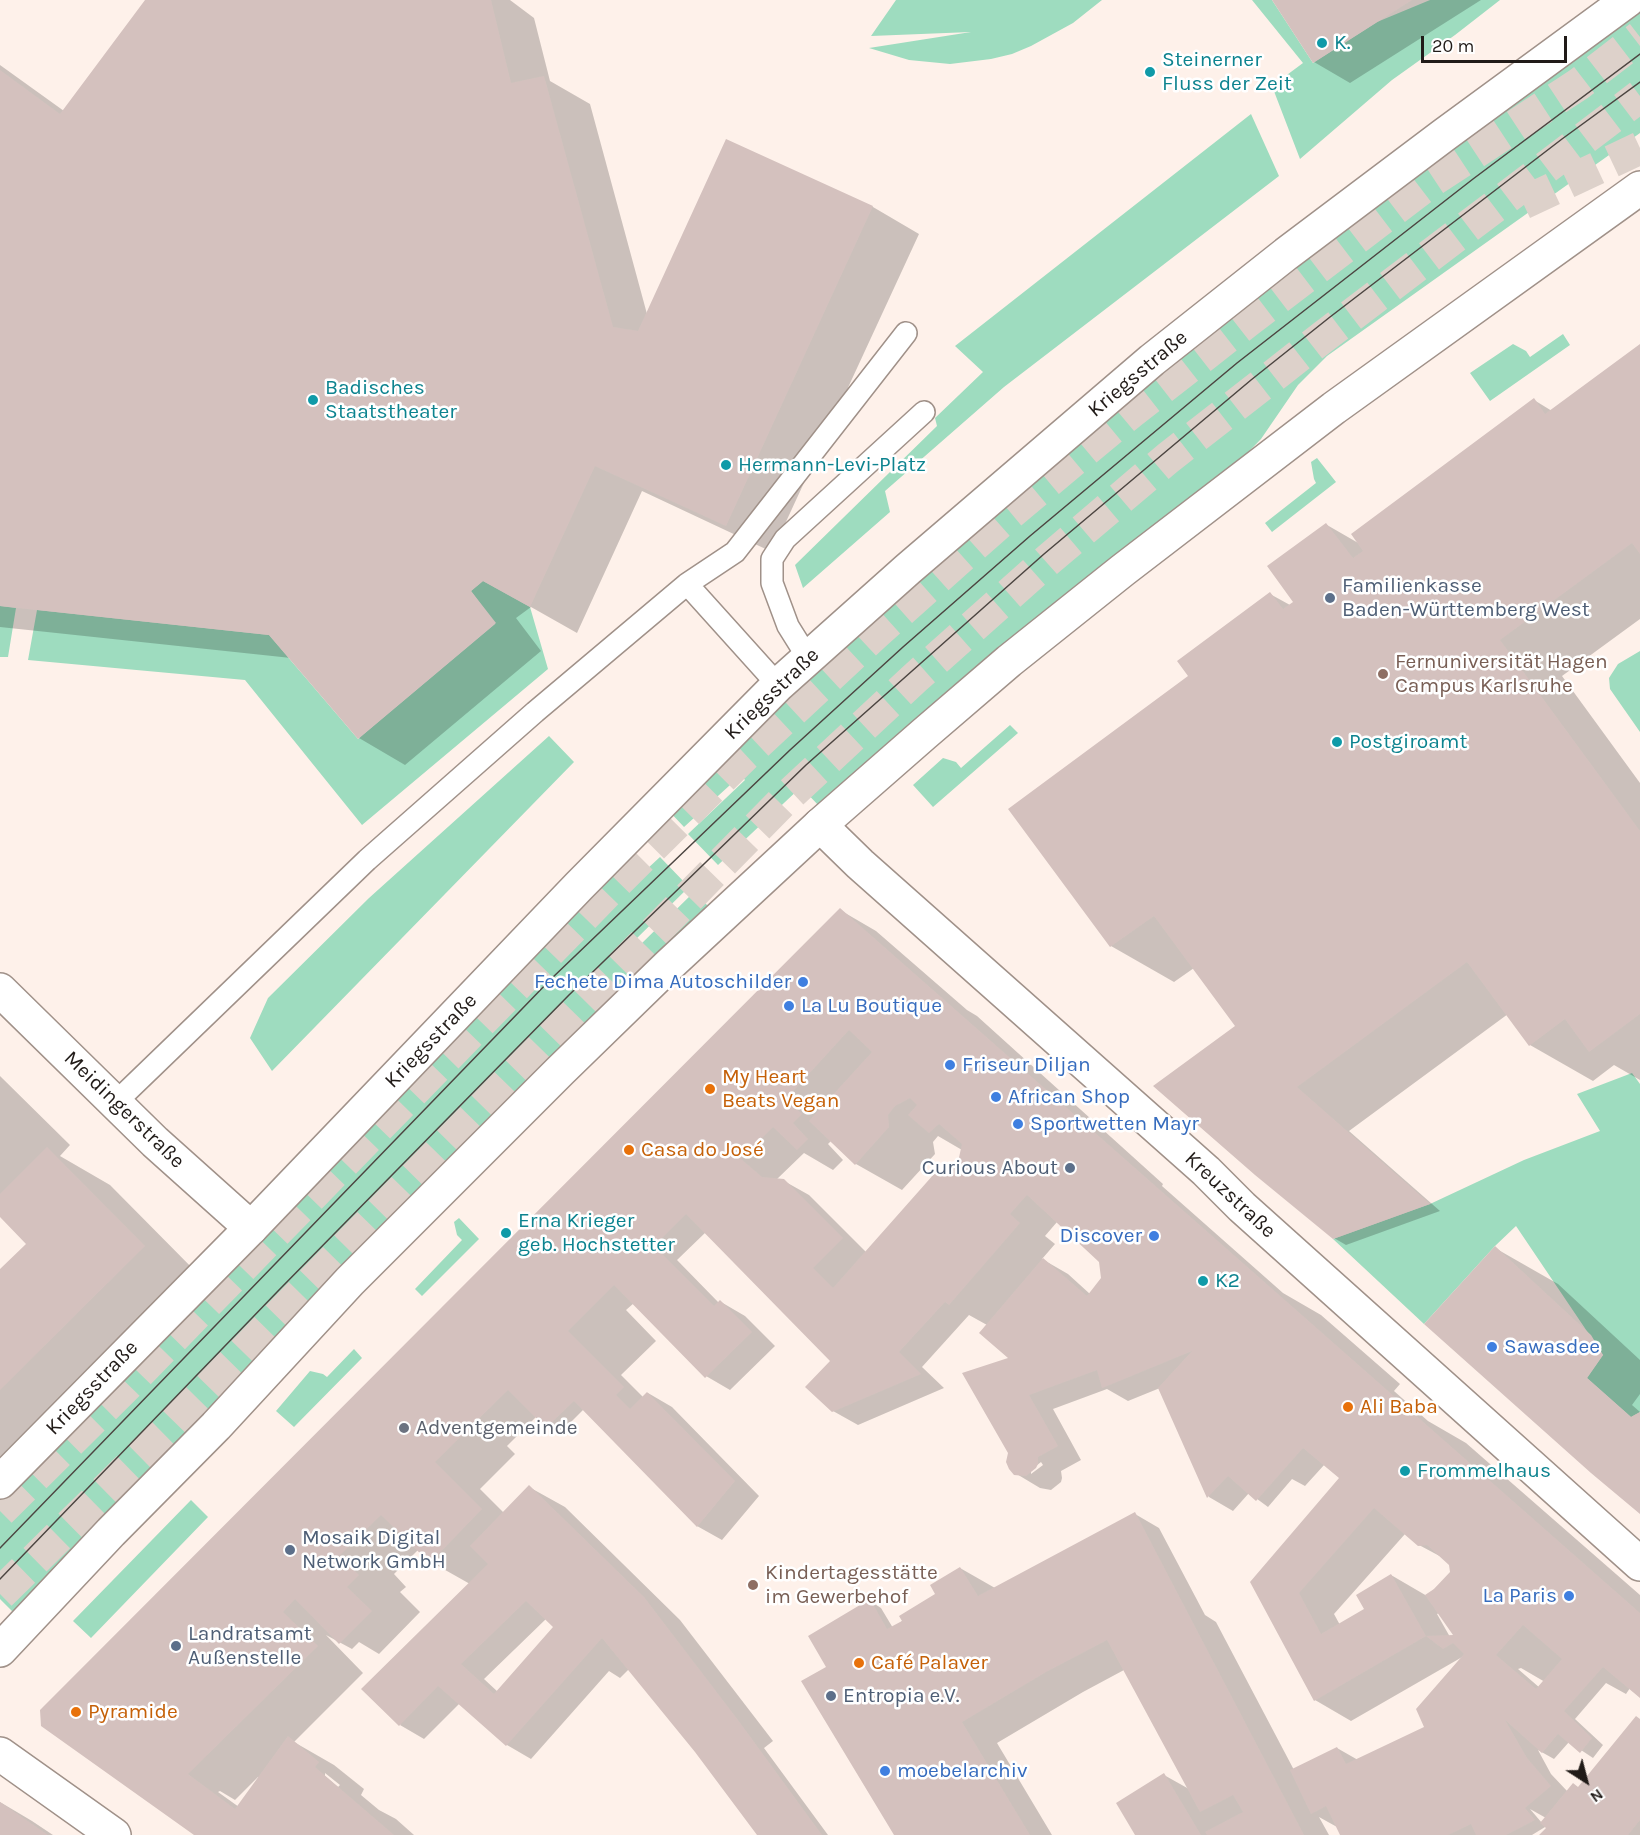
<!DOCTYPE html>
<meta charset="utf-8">
<style>
body{margin:0}
#map{position:relative;width:1640px;height:1835px;overflow:hidden;background:#fef1ea;font-family:Karla,sans-serif}
canvas{display:block}
.north{position:absolute;left:1556px;top:1751px;width:60px;height:60px;-webkit-text-stroke:4px #fff;paint-order:stroke;rotate:144deg;font-size:16px;font-weight:700;line-height:24px;text-align:center;color:#211b18}
.north::after{content:'';display:block;margin:auto;width:21px;height:27px;background:#211b18;clip-path:polygon(50% 0,100% 100%,50% 72%,0 100%)}
.scale{position:absolute;left:1421px;top:36px;width:146px;height:27px;box-sizing:border-box;border:3px solid #211b18;border-top:0;padding-left:8px;font-size:18px;line-height:21px;white-space:nowrap;color:#211b18;-webkit-text-stroke:4px #fff;paint-order:stroke}
</style>
<div id="map">
<canvas width="1640" height="1835"></canvas>
<div class="north">N</div>
<div class="scale">20 m</div>
</div>
<script>
const ctx = document.querySelector('canvas').getContext('2d');
ctx.lineJoin = 'round';
function paint(path, color) {
  ctx.fillStyle = color;
  ctx.fill(path, 'evenodd');
}
function shape(rows) {
  const path = new Path2D();
  for (const r of rows) {
    path.moveTo(r[0], r[1]);
    for (let i = 2; i < r.length; i += 2) path.lineTo(r[i], r[i + 1]);
  }
  return path;
}
function stroke(path, color, width, dash) {
  ctx.strokeStyle = color;
  ctx.lineWidth = width;
  ctx.lineCap = dash ? 'butt' : 'round';
  ctx.setLineDash(dash || []);
  ctx.stroke(path);
}
function label(font, color, halo, rows, align = 'center') {
  ctx.font = font + ' Karla,sans-serif';
  ctx.lineWidth = 5;
  ctx.setLineDash([]);
  ctx.textBaseline = 'middle';
  ctx.strokeStyle = halo;
  ctx.fillStyle = color;
  for (const [text, x, y, turn = 0] of rows) {
    ctx.save();
    ctx.translate(x, y);
    ctx.rotate((+turn || 0) * Math.PI / 180);
    ctx.textAlign = isNaN(turn) ? turn : align;
    if (halo) ctx.strokeText(text, 0, 0);
    ctx.fillText(text, 0, 0);
    ctx.restore();
  }
}
const green = shape([
 [896,0,1102,0,1073,23,1031,46,1012,54,991,59,950,64,909,60,869,48,971,32,871,36],
 [1252,0,1272,0,1313,63,1377,22,1430,0,1500,0,1455,35,1392,80,1300,159,1272,86,1303,63],
 [1640,6,1640,133,1327,356,1298,385,1261,439,1230,471,820,807,801,787,718,865,688,834,745,780,741,775,684,827,667,809,847,641,1158,371],
 [1251,114,1279,176,1004,387,885,491,890,512,803,588,795,565,937,426,935,418,983,372,955,346],
 [1563,334,1570,345,1490,401,1470,373,1513,344,1526,351,1530,357],
 [1317,458,1336,482,1272,532,1265,523,1316,483,1314,479,1311,462],
 [483,581,530,607,548,669,362,825,245,680,28,660,37,610,269,635,358,739,495,624,471,591],
 [0,606,16,608,8,657,0,657],
 [1640,651,1640,732,1610,689,1609,678,1618,664],
 [1010,725,1018,733,933,807,913,785,943,758,956,762,961,768],
 [549,736,574,762,272,1071,250,1038,268,998,369,898],
 [660,857,689,887,634,941,639,946,694,892,710,908,14,1613,0,1599,0,1501,616,865,633,882],
 [1632,1073,1640,1084,1640,1412,1631,1417,1587,1378,1603,1355,1516,1226,1495,1246,1424,1324,1333,1239,1430,1204,1524,1160,1600,1131,1577,1094],
 [459,1218,479,1239,422,1296,415,1289,462,1240,457,1235,454,1222],
 [354,1349,362,1358,294,1427,276,1411,310,1371,323,1374,327,1377],
 [191,1500,208,1517,91,1638,73,1621]
]);
const shadow = shape([
 [146,0,510,0,534,18,550,81,590,104,647,314,727,141,873,207,919,234,772,552,642,491,577,633,531,607,516,618,541,651,405,765,359,738,291,658,0,627,0,65,64,111],
 [1274,0,1481,0,1350,83,1314,62],
 [1640,346,1640,619,1562,676,1640,783,1640,1080,1614,1065,1593,1081,1530,1045,1508,1014,1349,1131,1440,1211,1346,1245,1334,1238,1237,1026,1194,968,1174,982,1111,946,1010,809,1190,677,1270,594,1290,605,1295,602,1327,525,1360,544,1534,400,1552,411],
 [840,910,876,931,967,1010,977,1016,1163,1184,1162,1186,1283,1293,1321,1315,1400,1384,1394,1391,1428,1421,1466,1443,1640,1595,1640,1696,1630,1688,1626,1694,1606,1683,1575,1719,1603,1745,1593,1758,1569,1742,1554,1759,1538,1750,1551,1774,1568,1792,1579,1788,1640,1720,1640,1835,1541,1835,1550,1824,1532,1835,1342,1835,1337,1827,1319,1817,1329,1835,1136,1835,1164,1775,1189,1789,1124,1670,1083,1692,997,1743,1052,1835,896,1835,828,1667,870,1601,881,1608,893,1628,937,1594,960,1568,995,1588,1135,1514,1159,1528,1205,1615,1216,1622,1294,1770,1337,1748,1358,1760,1426,1727,1464,1656,1351,1721,1315,1700,1252,1582,1341,1478,1325,1464,1305,1486,1292,1479,1268,1507,1249,1493,1233,1511,1209,1497,1160,1388,1128,1401,1107,1389,1053,1409,1081,1460,1061,1471,1062,1478,1061,1482,1051,1490,1040,1488,1015,1473,1011,1358,987,1325,969,1315,922,1367,944,1388,858,1425,833,1411,832,1361,706,1232,677,1260,719,1303,721,1302,745,1316,775,1346,730,1390,706,1376,634,1303,626,1310,656,1341,621,1375,644,1398,648,1393,672,1407,759,1496,722,1540,697,1526,584,1409,559,1434,547,1427,536,1417,507,1446,515,1454,480,1489,504,1513,529,1487,565,1507,680,1620,773,1741,764,1748,828,1835,759,1835,696,1751,629,1669,620,1678,609,1671,531,1759,507,1745,460,1703,424,1739,400,1725,470,1584,431,1562,418,1550,394,1574,406,1587,400,1592,420,1612,379,1654,359,1642,352,1649,326,1635,363,1673,294,1742,334,1765,364,1789,361,1795,379,1810,396,1819,414,1835,197,1835,43,1725],
 [938,1136,962,1150,960,1162,867,1253,809,1195,784,1181,776,1180,804,1153,833,1170,843,1160,828,1144,832,1140,856,1164,902,1190,935,1154,933,1142],
 [1057,1222,1100,1261,1103,1278,1090,1294,1068,1274,1042,1259,1055,1244,1045,1236],
 [1041,1462,1043,1465,1031,1474,1031,1470],
 [1405,1534,1419,1545,1447,1560,1451,1564,1452,1572,1427,1596,1391,1575,1366,1610,1340,1625,1334,1614],
 [1439,1613,1459,1636,1450,1637,1437,1614],
 [546,1619,555,1627,498,1692,484,1679],
 [1521,1668,1545,1682,1540,1688,1518,1669],
 [325,1773,340,1785,338,1787,325,1776],
 [258,1777,259,1778,239,1807,218,1792,220,1791,235,1800],
 [1530,1809,1546,1818,1542,1823],
 [0,1076,70,1145,60,1156,110,1185,207,1283,0,1489,0,1272,28,1244,0,1215],
 [1495,1248,1558,1284,1640,1360,1640,1394,1632,1405,1640,1412,1640,1512],
 [0,1802,32,1821,53,1835,0,1835]
]);
const building = shape([
 [145,0,491,0,511,83,544,76,613,327,638,331,726,139,873,206,726,526,595,466,530,607,483,581,471,591,496,623,358,739,269,635,0,606,0,70,60,114],
 [1272,0,1412,0,1313,63],
 [1640,344,1640,554,1632,543,1500,640,1640,831,1640,1014,1589,1052,1565,1019,1529,1046,1467,962,1297,1087,1430,1204,1333,1239,1255,1175,1153,1086,1235,1026,1154,916,1110,947,1008,809,1188,676,1177,661,1270,592,1283,609,1293,602,1267,566,1326,523,1353,558,1363,551,1351,534,1534,398,1545,414],
 [840,908,1640,1613,1640,1698,1603,1667,1564,1711,1592,1738,1580,1753,1558,1734,1542,1753,1505,1720,1527,1758,1551,1786,1525,1808,1535,1820,1506,1835,1476,1835,1471,1824,1448,1835,1340,1835,1326,1806,1311,1814,1290,1770,1337,1747,1346,1764,1424,1727,1416,1709,1464,1654,1453,1643,1443,1649,1426,1636,1453,1635,1425,1595,1434,1589,1450,1572,1449,1565,1427,1545,1418,1546,1374,1508,1299,1593,1321,1634,1364,1609,1356,1595,1391,1574,1426,1636,1314,1701,1250,1582,1339,1478,1303,1448,1256,1501,1228,1476,1207,1498,1158,1388,1192,1351,1102,1388,1097,1370,1029,1395,1058,1446,1038,1457,1038,1464,1036,1468,1026,1476,1014,1475,1009,1469,1006,1462,1008,1453,962,1373,1008,1358,979,1333,1043,1258,1087,1296,1101,1278,1099,1262,1027,1195,1010,1214,1020,1223,949,1305,945,1302,899,1352,921,1374,832,1412,805,1387,830,1361,686,1214,654,1246,714,1306,720,1300,752,1332,705,1378,614,1285,568,1331,624,1387,616,1395,630,1409,647,1392,735,1481,697,1527,574,1401,546,1428,508,1390,435,1462,482,1509,430,1563,381,1515,339,1556,359,1575,347,1587,372,1611,339,1644,295,1599,283,1612,318,1646,188,1774,235,1809,288,1736,319,1762,315,1767,394,1835,194,1835,41,1726,40,1710],
 [849,1030,872,1052,809,1121,855,1165,889,1127,888,1115,895,1106,910,1098,917,1105,908,1115,929,1133,939,1124,962,1144,958,1162,949,1171,934,1174,833,1288,813,1268,843,1238,784,1179,762,1177,741,1159,773,1127,797,1150,808,1139,793,1123,802,1114,786,1099],
 [1523,1625,1562,1659,1536,1689,1496,1655],
 [47,1147,145,1246,0,1390,0,1269,26,1244,0,1217,0,1194],
 [1495,1246,1591,1335,1603,1355,1587,1378,1631,1417,1640,1412,1640,1514,1591,1473,1424,1324],
 [529,1485,644,1597,738,1720,822,1835,757,1835,695,1752,602,1638,506,1746,438,1686,399,1726,361,1689,488,1564,470,1546],
 [526,1601,553,1627,494,1694,461,1664],
 [1135,1512,1304,1835,1207,1835,1205,1832,1243,1812,1233,1795,1200,1812,1107,1640,1046,1672,962,1722,1030,1835,894,1835,801,1681,826,1667,808,1636,870,1599,887,1629,902,1621,899,1616,935,1594,930,1585,960,1567,978,1596],
 [1636,1716,1640,1719,1640,1820,1628,1835,1539,1835,1546,1828,1540,1823,1573,1783,1578,1787],
 [1164,1773,1201,1835,1135,1835,1116,1803],
 [0,1802,48,1835,0,1835]
]);
const primaryTunnel = shape([
 [1523,203,1640,148],
 [0,1511,125,1387,618,881,745,755,876,633,1008,515,1130,413,1249,320,1430,182,1579,84,1640,37],
 [0,1594,167,1430,785,799,915,678,1048,560,1168,458,1323,337,1640,96]
]);
const lane = shape([
 [687,584,778,685],
 [808,658,788,626,772,583,772,559,785,539,924,412],
 [115,1103,367,860,535,712,687,584,735,552,906,333]
]);
const street = shape([
 [820,825,860,864,1206,1171,1242,1207,1640,1564],
 [0,990,155,1142,251,1228],
 [0,1754,114,1835]
]);
const secondary = shape([
 [0,1482,251,1228,579,886,778,685,908,569,1152,360,1286,254,1444,135,1628,0],
 [0,1650,111,1532,216,1426,350,1281,560,1071,669,965,820,825,924,734,1009,661,1123,570,1334,408,1640,188]
]);
const tram = shape([
 [0,1548,551,979,790,750,903,647,1030,536,1237,363,1473,179,1640,54],
 [0,1579,278,1291,569,995,806,765,1044,554,1251,380,1330,317,1562,139,1640,82]
]);
const markers = [
 [1322,43,6,"#0f9aa8"],
 [1150,72,6,"#0f9aa8"],
 [313,400,6,"#0f9aa8"],
 [726,465,6,"#0f9aa8"],
 [1330,598,6,"#5c6f8a"],
 [1383,674,6,"#8d6e63"],
 [1337,742,6,"#0f9aa8"],
 [803,982,6,"#3f7fe0"],
 [789,1006,6,"#3f7fe0"],
 [950,1065,6,"#3f7fe0"],
 [710,1089,6,"#e8710a"],
 [996,1097,6,"#3f7fe0"],
 [1018,1124,6,"#3f7fe0"],
 [629,1150,6,"#e8710a"],
 [1070,1168,6,"#5c6f8a"],
 [506,1233,6,"#0f9aa8"],
 [1154,1236,6,"#3f7fe0"],
 [1203,1281,6,"#0f9aa8"],
 [1492,1347,6,"#3f7fe0"],
 [1348,1407,6,"#e8710a"],
 [404,1428,6,"#6b7280"],
 [1405,1471,6,"#0f9aa8"],
 [290,1550,6,"#5c6f8a"],
 [753,1585,6,"#8d6e63"],
 [1569,1596,6,"#3f7fe0"],
 [176,1646,6,"#5c6f8a"],
 [859,1663,6,"#e8710a"],
 [831,1696,6,"#5c6f8a"],
 [76,1712,6,"#e8710a"],
 [885,1771,6,"#3f7fe0"]
];
const cultureNames = [
 ["K.",1334,43],
 ["Steinerner",1162,60],
 ["Fluss der Zeit",1162,84],
 ["Badisches",325,388],
 ["Staatstheater",325,412],
 ["Hermann-Levi-Platz",738,465],
 ["Postgiroamt",1349,742],
 ["Erna Krieger",518,1221],
 ["geb. Hochstetter",518,1245],
 ["K2",1215,1281],
 ["Frommelhaus",1417,1471]
];
const streetNames = [
 ["Kriegsstraße",1138,374,-40],
 ["Kriegsstraße",772,694,-44],
 ["Kriegsstraße",431,1041,-46],
 ["Meidingerstraße",124,1110,44],
 ["Kreuzstraße",1230,1195,43],
 ["Kriegsstraße",92,1388,-46]
];
const serviceNames = [
 ["Familienkasse",1342,586],
 ["Baden-Württemberg West",1342,610],
 ["Curious About",1058,1168,"right"],
 ["Mosaik Digital",302,1538],
 ["Network GmbH",302,1562],
 ["Landratsamt",188,1634],
 ["Außenstelle",188,1658],
 ["Entropia e.V.",843,1696]
];
const educationNames = [
 ["Fernuniversität Hagen",1395,662],
 ["Campus Karlsruhe",1395,686],
 ["Kindertagesstätte",765,1573],
 ["im Gewerbehof",765,1597]
];
const shopNames = [
 ["Fechete Dima Autoschilder",791,982,"right"],
 ["La Lu Boutique",801,1006],
 ["Friseur Diljan",962,1065],
 ["African Shop",1008,1097],
 ["Sportwetten Mayr",1030,1124],
 ["Discover",1142,1236,"right"],
 ["Sawasdee",1504,1347],
 ["La Paris",1557,1596,"right"],
 ["moebelarchiv",897,1771]
];
const foodNames = [
 ["My Heart",722,1077],
 ["Beats Vegan",722,1101],
 ["Casa do José",641,1150],
 ["Ali Baba",1360,1407],
 ["Café Palaver",871,1663],
 ["Pyramide",88,1712]
];
const worshipNames = [
 ["Adventgemeinde",416,1428]
];
paint(green, '#9edcbf');
paint(shadow, '#0003');
paint(building, '#d4c1be');
stroke(primaryTunnel, '#ddd1ca', 33, [33, 16]);
stroke(lane, '#a09189', 24);
stroke(street, '#a09189', 36);
stroke(secondary, '#a09189', 36);
stroke(lane, '#fff', 21);
stroke(street, '#fff', 33);
stroke(secondary, '#fff', 33);
stroke(tram, '#4c4541', 1.5);
for (const [x, y, r, color] of markers) {
  const dot = new Path2D();
  dot.arc(x, y, r, 0, 2 * Math.PI);
  ctx.fillStyle = color;
  ctx.fill(dot);
  stroke(dot, '#fff', 2);
}
label('21px', '#0d838f', '#fff', cultureNames, 'left');
label('21px', '#211b18', '#fff', streetNames);
label('21px', '#4e5e75', '#fff', serviceNames, 'left');
label('21px', '#785e54', '#fff', educationNames, 'left');
label('21px', '#366cbe', '#fff', shopNames, 'left');
label('21px', '#c56008', '#fff', foodNames, 'left');
label('21px', '#5b616d', '#fff', worshipNames, 'left');
</script>
